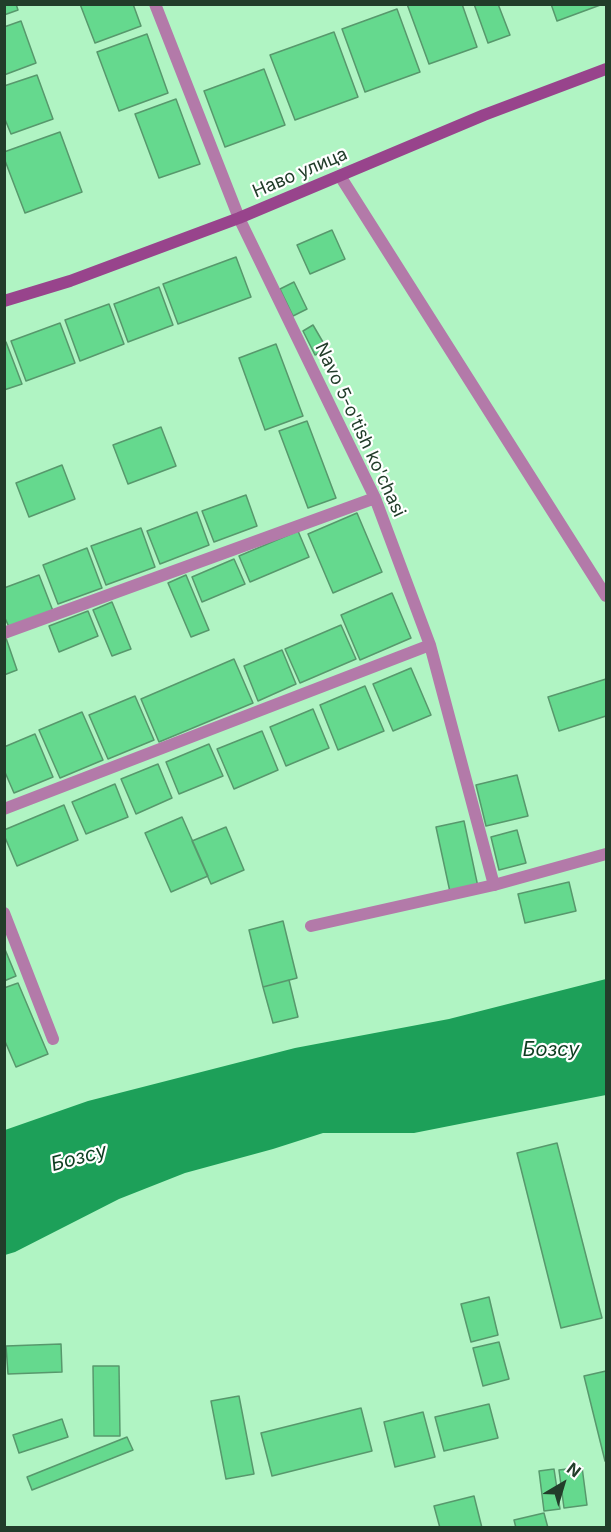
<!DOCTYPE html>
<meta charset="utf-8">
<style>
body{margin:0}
#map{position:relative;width:611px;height:1532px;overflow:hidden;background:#b0f4c3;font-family:Inter,sans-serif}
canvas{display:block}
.frame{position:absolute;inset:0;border:6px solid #223d2a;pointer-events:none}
.north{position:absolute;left:533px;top:1454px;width:60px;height:60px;-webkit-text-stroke:4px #fff;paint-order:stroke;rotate:38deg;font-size:16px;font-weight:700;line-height:24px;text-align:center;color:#223d2a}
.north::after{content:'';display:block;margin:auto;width:21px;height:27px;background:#223d2a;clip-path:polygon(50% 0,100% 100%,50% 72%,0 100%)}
</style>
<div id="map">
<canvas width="611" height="1532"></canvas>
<div class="frame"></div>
<div class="north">N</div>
</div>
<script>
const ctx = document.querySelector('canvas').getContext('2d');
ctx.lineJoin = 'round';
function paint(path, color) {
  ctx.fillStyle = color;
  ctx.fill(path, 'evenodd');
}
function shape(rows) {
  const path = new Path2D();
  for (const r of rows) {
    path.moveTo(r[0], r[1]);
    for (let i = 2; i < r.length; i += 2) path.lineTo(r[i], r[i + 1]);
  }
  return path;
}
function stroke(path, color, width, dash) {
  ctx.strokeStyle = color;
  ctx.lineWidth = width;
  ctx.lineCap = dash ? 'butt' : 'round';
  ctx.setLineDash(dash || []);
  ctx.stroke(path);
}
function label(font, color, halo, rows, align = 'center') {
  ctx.font = font + ' Inter,sans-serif';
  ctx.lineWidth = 4.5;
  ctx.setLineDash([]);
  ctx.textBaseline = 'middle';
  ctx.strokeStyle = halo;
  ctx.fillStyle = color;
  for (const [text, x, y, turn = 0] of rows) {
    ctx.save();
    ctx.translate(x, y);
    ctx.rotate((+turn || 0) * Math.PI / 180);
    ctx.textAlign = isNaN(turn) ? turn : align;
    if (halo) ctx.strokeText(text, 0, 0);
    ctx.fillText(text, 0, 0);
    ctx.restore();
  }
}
const water = shape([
 [606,979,606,1095,414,1133,323,1133,273,1149,185,1173,119,1199,15,1252,5,1255,5,1130,88,1101,295,1048,449,1019]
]);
const building = shape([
 [4,4,16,4,18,10,4,15,4,4],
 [80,4,133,4,141,26,95,43,80,4],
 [407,4,462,4,477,47,429,64,407,4],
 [474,4,498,4,510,35,488,43,474,4],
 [551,4,603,4,557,21,551,4],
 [397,9,420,72,365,92,342,29,397,9],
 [21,21,36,63,4,75,4,27,21,21],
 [334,32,358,97,295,120,270,55,334,32],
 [147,34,168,93,119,111,97,52,147,34],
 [264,69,285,125,225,147,204,91,264,69],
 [37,75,53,119,11,134,4,117,4,86,37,75],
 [176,99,200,164,159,178,135,114,176,99],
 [60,132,82,192,25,213,4,158,4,152,60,132],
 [332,230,345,259,310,274,297,245,332,230],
 [236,257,251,297,178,324,163,284,236,257],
 [294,282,307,309,293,316,280,289,294,282],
 [159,287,173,325,128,342,114,304,159,287],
 [109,304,124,344,80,361,65,320,109,304],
 [60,323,75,363,26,381,11,341,60,323],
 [313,325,327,349,315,355,303,331,313,325],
 [6,342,22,384,4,390,4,343,6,342],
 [276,344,303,416,265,430,239,358,276,344],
 [307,421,336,498,308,508,279,431,307,421],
 [161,427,176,466,128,484,113,445,161,427],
 [62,465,75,499,29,517,16,483,62,465],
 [246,495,257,526,214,542,202,511,246,495],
 [197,512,209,545,160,564,147,531,197,512],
 [357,513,382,572,333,593,308,534,357,513],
 [141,528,155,567,106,585,91,546,141,528],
 [298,531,309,557,250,582,239,556,298,531],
 [87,548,102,588,58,604,43,565,87,548],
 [234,559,245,584,202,602,192,577,234,559],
 [39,575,53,611,9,627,4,616,4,588,39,575],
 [186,575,209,630,191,637,168,583,186,575],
 [392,593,411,638,360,660,341,615,392,593],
 [112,602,131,649,112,656,93,610,112,602],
 [88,611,98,636,59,652,49,626,88,611],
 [341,625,356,659,300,683,285,649,341,625],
 [6,638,17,670,4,675,4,639,6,638],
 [282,650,296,684,258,701,244,666,282,650],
 [234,659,253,703,159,742,141,699,234,659],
 [411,668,431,715,393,731,373,684,411,668],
 [606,679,606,716,559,731,548,697,606,679],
 [365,686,384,731,338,750,320,705,365,686],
 [135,696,154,740,108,759,89,715,135,696],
 [313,709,329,748,286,766,270,727,313,709],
 [82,712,103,760,60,778,39,730,82,712],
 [262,731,278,770,234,789,217,749,262,731],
 [35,734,53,777,14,793,4,770,4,747,35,734],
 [209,744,223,776,179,794,166,762,209,744],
 [158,764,172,798,136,814,121,779,158,764],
 [517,775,528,816,486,826,476,785,517,775],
 [115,784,128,817,86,834,72,802,115,784],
 [64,805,78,840,17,866,4,835,4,830,64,805],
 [182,817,208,876,171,892,145,833,182,817],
 [464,821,478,887,450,892,436,827,464,821],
 [226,827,244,870,211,884,192,841,226,827],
 [517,830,526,863,499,870,491,837,517,830],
 [569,882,576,911,525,923,518,894,569,882],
 [283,921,297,978,263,987,249,930,283,921],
 [4,947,16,976,4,981,4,947],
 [289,980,298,1017,273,1023,263,987,289,980],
 [18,983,48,1054,16,1067,4,1039,4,988,18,983],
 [557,1143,602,1318,561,1328,517,1153,557,1143],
 [489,1297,498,1335,471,1342,461,1304,489,1297],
 [499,1342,509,1379,483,1386,473,1348,499,1342],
 [61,1344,62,1372,8,1374,6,1346,61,1344],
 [93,1366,119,1366,120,1436,94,1436,93,1366],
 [606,1371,606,1461,605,1461,584,1376,606,1371],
 [239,1396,254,1474,226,1479,211,1401,239,1396],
 [489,1404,498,1438,444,1451,435,1417,489,1404],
 [361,1408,372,1451,272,1476,261,1433,361,1408],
 [423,1412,435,1457,395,1467,384,1422,423,1412],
 [62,1419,68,1437,19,1453,13,1435,62,1419],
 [127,1437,133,1450,32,1490,27,1477,127,1437],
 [582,1467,587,1505,564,1508,559,1470,582,1467],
 [554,1469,560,1509,544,1511,539,1471,554,1469],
 [474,1496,482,1528,440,1528,434,1506,474,1496],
 [544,1513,548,1528,516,1528,514,1520,544,1513]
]);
const lane = shape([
 [340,176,606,596],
 [311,926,494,885,606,854]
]);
const street = shape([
 [155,4,239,218,375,498,430,645,494,885],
 [4,633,375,498],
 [4,809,430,645],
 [4,913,53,1039]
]);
const secondary = shape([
 [4,301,70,281,239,218,484,115,606,69]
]);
const streetNames = [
 ["Наво улица",300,173,-23],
 ["Navo 5-o'tish ko'chasi",360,430,65]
];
const waterNames = [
 ["Бозсу",551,1050],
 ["Бозсу",79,1158,-15]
];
paint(water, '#1da059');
paint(building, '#65d98e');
stroke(building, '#57986c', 1.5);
stroke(lane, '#b37aa9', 12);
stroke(street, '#b37aa9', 12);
stroke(secondary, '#98448c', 12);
label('18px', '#223d2a', '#fff', streetNames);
label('italic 20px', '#0f3f22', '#fff', waterNames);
</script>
